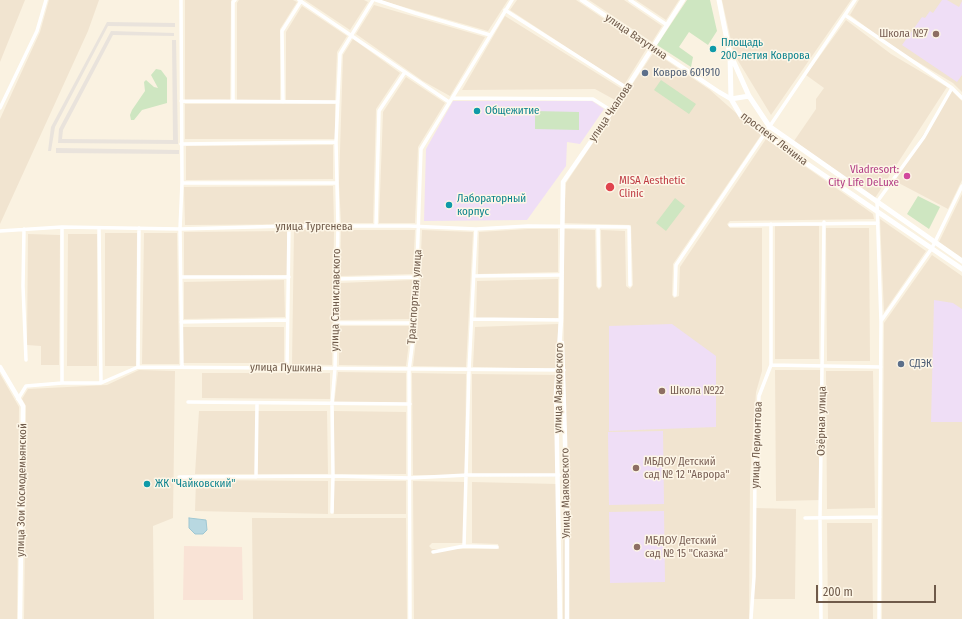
<!DOCTYPE html>
<meta charset="utf-8">
<style>
body{margin:0}
#map{position:relative;width:962px;height:619px;overflow:hidden;background:#faf2e1;font-family:"Fira Sans Condensed",sans-serif}
canvas{display:block}
.scale{position:absolute;left:816px;top:585px;width:120px;height:18px;box-sizing:border-box;border:2px solid #6f5a4a;border-top:0;padding-left:5px;font-size:12px;line-height:14px;white-space:nowrap;color:#6f5a4a;-webkit-text-stroke:3px #fdf6e7;paint-order:stroke}
</style>
<div id="map">
<canvas width="962" height="619"></canvas>
<div class="scale">200 m</div>
</div>
<script>
const ctx = document.querySelector('canvas').getContext('2d');
ctx.lineJoin = 'round';
function paint(path, color) {
  ctx.fillStyle = color;
  ctx.fill(path, 'evenodd');
}
function shape(rows) {
  const path = new Path2D();
  for (const r of rows) {
    path.moveTo(r[0], r[1]);
    for (let i = 2; i < r.length; i += 2) path.lineTo(r[i], r[i + 1]);
  }
  return path;
}
function stroke(path, color, width, dash) {
  ctx.strokeStyle = color;
  ctx.lineWidth = width;
  ctx.lineCap = dash ? 'butt' : 'round';
  ctx.setLineDash(dash || []);
  ctx.stroke(path);
}
function label(font, color, halo, rows, align = 'center') {
  ctx.font = font + ' "Fira Sans Condensed",sans-serif';
  ctx.lineWidth = 3;
  ctx.setLineDash([]);
  ctx.textBaseline = 'middle';
  ctx.strokeStyle = halo;
  ctx.fillStyle = color;
  for (const [text, x, y, turn = 0] of rows) {
    ctx.save();
    ctx.translate(x, y);
    ctx.rotate((+turn || 0) * Math.PI / 180);
    ctx.textAlign = isNaN(turn) ? turn : align;
    if (halo) ctx.strokeText(text, 0, 0);
    ctx.fillText(text, 0, 0);
    ctx.restore();
  }
}
const residential = shape([
 [0,0,25,0,0,62],
 [49,0,99,0,88,31,0,224,0,119,40,32],
 [185,0,231,0,230,100,185,100],
 [239,0,293,0,297,2,280,29,280,101,237,100,237,3],
 [305,0,364,0,368,2,350,30],
 [379,0,508,0,488,31],
 [517,0,576,0,647,48,624,85,510,10],
 [589,0,624,0,662,26,652,42],
 [636,0,679,0,666,20],
 [722,0,851,0,771,115,734,54],
 [859,0,962,0,962,92,953,83,894,48,850,15],
 [374,5,485,37,450,96,423,81,356,34],
 [302,6,347,36,337,52,335,101,286,101,286,32],
 [505,16,622,89,615,100,595,89,462,90],
 [846,20,891,54,947,87,875,198,794,141,816,109,816,99,824,88,806,75],
 [353,39,400,73,376,109,373,223,341,223,339,183,343,55],
 [654,52,710,90,761,135,673,264,672,295,674,298,679,296,680,267,766,139,873,214,874,219,730,221,727,224,730,228,762,228,762,371,756,392,750,478,749,619,563,619,564,229,595,230,596,286,599,290,602,286,601,230,625,231,626,286,630,289,633,285,631,225,564,223,566,183],
 [406,77,445,103,418,147,415,223,379,223,383,112],
 [952,91,962,101,962,180,948,209,893,180],
 [185,104,335,104,335,139,185,139],
 [333,145,333,179,186,180,186,146],
 [333,186,334,224,185,225,184,187],
 [962,194,962,258,939,242],
 [880,219,926,251,884,312],
 [775,226,819,226,819,359,775,359],
 [826,228,869,228,870,361,827,361],
 [528,229,558,229,558,272,478,274,479,232],
 [294,230,334,230,332,365,292,364],
 [341,230,415,230,413,274,340,276],
 [422,230,473,232,466,367,413,366,418,323],
 [287,231,287,275,184,277,184,232],
 [105,233,137,233,136,366,105,366],
 [144,233,177,233,179,364,142,364],
 [28,234,60,235,59,365,41,365,41,346,27,345],
 [68,234,97,234,97,366,67,366],
 [932,255,962,276,962,619,882,619,884,323],
 [558,279,558,318,476,321,477,281],
 [284,280,285,317,184,319,184,282],
 [413,280,411,319,340,320,340,283],
 [558,324,558,369,473,367,475,327],
 [339,326,411,326,406,366,339,365],
 [183,327,284,327,284,363,183,363],
 [139,370,175,371,173,518,153,526,154,619,24,619,26,452,26,406,22,399,28,389,107,385],
 [775,370,820,370,822,500,776,501],
 [826,371,873,371,875,508,827,509],
 [338,372,406,373,406,405,334,405],
 [202,373,330,373,330,399,202,398],
 [412,373,466,374,465,475,413,475],
 [0,374,19,407,17,619,0,619],
 [472,374,558,375,558,477,472,476],
 [199,411,327,411,328,474,195,474],
 [334,411,406,412,406,474,334,474],
 [196,480,328,481,328,514,195,511],
 [334,481,406,481,406,514,334,514],
 [413,481,465,482,465,543,432,543,429,546,432,549,499,549,498,544,472,543,472,482,558,484,557,619,414,619],
 [755,508,796,509,795,599,753,599],
 [252,518,406,518,407,619,253,619],
 [827,523,872,523,873,619,828,619]
]);
const commercial = shape([
 [184,546,242,547,243,600,183,600]
]);
const industrial = shape([
 [107,22,175,23,175,27,108,26,55,127,51,151,48,151,51,127],
 [111,31,174,33,174,36,113,35,63,130,62,139,173,140,172,40,176,40,178,144,58,143,59,129],
 [56,148,179,150,179,154,56,153]
]);
const education = shape([
 [942,0,947,0,959,7,962,1,962,75,957,82,902,45,922,17,925,18,930,11,933,13],
 [453,101,592,101,604,109,580,144,567,142,566,166,527,220,424,221,426,149],
 [934,300,953,303,962,309,962,422,931,422],
 [672,324,716,356,716,427,609,431,609,326],
 [663,431,664,504,609,505,608,432],
 [664,511,665,582,610,583,609,512]
]);
const green = shape([
 [687,0,710,0,717,31,708,45,689,32,679,47,693,57,691,67,657,45],
 [156,69,161,70,167,78,167,103,142,110,134,120,131,120,130,115,132,110,145,91,144,82,146,80,154,87,158,88,151,75],
 [661,80,696,104,689,114,654,90],
 [535,111,579,112,579,130,535,129],
 [918,196,940,207,929,229,907,214],
 [675,198,685,206,666,231,656,223]
]);
const water = shape([
 [189,518,206,520,207,530,203,534,195,534,189,528,189,518]
]);
const minor = shape([
 [181,0,182,183,180,229,182,367],
 [299,0,449,102],
 [376,0,415,13,490,35],
 [630,0,667,25],
 [505,10,627,88],
 [845,15,952,88,962,98],
 [452,98,593,99,612,111],
 [181,101,338,102],
 [233,101,233,2,235,0],
 [283,102,282,31,301,1],
 [0,108,37,31,46,0],
 [181,144,336,142],
 [182,183,336,183],
 [730,225,878,223],
 [376,226,379,111,405,72],
 [598,227,599,286],
 [99,228,101,383],
 [24,229,23,286,26,360],
 [0,231,62,227,180,229,289,226,409,226,476,229,528,226,629,227,630,285],
 [474,276,561,275],
 [181,277,289,277],
 [337,279,417,277],
 [675,295,676,265,855,0],
 [472,319,561,320],
 [881,321,932,248,962,186],
 [181,322,287,320],
 [336,323,415,323],
 [771,365,881,367],
 [138,367,139,228],
 [287,367,289,226],
 [62,383,62,227],
 [18,399,26,386,62,383,101,383,138,367,564,370],
 [188,402,410,404],
 [179,477,333,476,410,478,468,475,559,475],
 [256,477,257,404],
 [332,512,333,476,332,404,335,368,336,323,338,227,336,142,340,54,373,0],
 [805,518,880,517],
 [464,546,469,370,476,229],
 [433,552,464,546,497,547],
 [410,619,409,370,415,323,421,149,512,0],
 [751,619,754,577,755,473,759,396,771,365,771,224],
 [821,619,820,518,824,222],
 [879,619,881,322,877,202,924,137,952,88]
]);
const tertiary = shape([
 [582,0,719,92,731,99],
 [562,343,567,506,567,619],
 [0,367,23,406,20,619],
 [560,619,556,393,561,320,563,182,612,111,683,0]
]);
const secondary = shape([
 [719,0,730,55,731,99,741,116,769,138,962,269],
 [732,58,749,96,769,126,962,261],
 [731,99,749,96]
]);
const markers = [
 [936,34,4,"#8d6e63"],
 [713,49,4,"#0f9aa8"],
 [645,73,4,"#5c6f8a"],
 [477,111,4,"#0f9aa8"],
 [907,176,4,"#d1479c"],
 [610,187,5,"#e0444e"],
 [449,205,4,"#0f9aa8"],
 [901,364,4,"#5c6f8a"],
 [662,391,4,"#8d6e63"],
 [636,468,4,"#8d6e63"],
 [147,484,4,"#0f9aa8"],
 [637,547,4,"#8d6e63"]
];
const educationNames = [
 ["Школа №7",928,34,"right"],
 ["Школа №22",670,391],
 ["МБДОУ Детский",644,462],
 ["сад № 12 \"Аврора\"",644,475],
 ["МБДОУ Детский",645,541],
 ["сад № 15 \"Сказка\"",645,554]
];
const streetNames = [
 ["улица Ватутина",636,37,34],
 ["улица Чкалова",611,112,-56],
 ["проспект Ленина",774,139,37],
 ["улица Тургенева",314,227],
 ["Транспортная улица",415,297,-86],
 ["улица Станиславского",336,300,-89],
 ["улица Пушкина",286,368,1],
 ["улица Маяковского",559,388,-89],
 ["Озёрная улица",822,421,-89],
 ["улица Лермонтова",757,445,-88],
 ["улица Зои Космодемьянской",22,490,-89],
 ["Улица Маяковского",566,493,-91]
];
const cultureNames = [
 ["Площадь",721,43],
 ["200-летия Коврова",721,56],
 ["Общежитие",485,111],
 ["Лабораторный",457,199],
 ["корпус",457,212],
 ["ЖК \"Чайковский\"",155,484]
];
const serviceNames = [
 ["Ковров 601910",653,73],
 ["СДЭК",909,364]
];
const hotelNames = [
 ["Vladresort:",899,170],
 ["City Life DeLuxe",899,183]
];
const healthNames = [
 ["MISA Aesthetic",619,181],
 ["Clinic",619,194]
];
paint(residential, '#f1e4d0');
paint(commercial, '#f9e3d6');
paint(industrial, '#e9e3dc');
paint(education, '#efdef6');
paint(green, '#cee6c1');
paint(water, '#b8d8e1');
stroke(water, '#9fc7d2', 1);
stroke(minor, '#fff', 3.5);
stroke(tertiary, '#fff', 4.5);
stroke(secondary, '#fff', 5);
for (const [x, y, r, color] of markers) {
  const dot = new Path2D();
  dot.arc(x, y, r, 0, 2 * Math.PI);
  ctx.fillStyle = color;
  ctx.fill(dot);
  stroke(dot, '#fdf6e7', 1.5);
}
label('11px', '#785e54', '#fdf6e7', educationNames, 'left');
label('11px', '#6f5a4a', '#fdf6e7', streetNames);
label('11px', '#0d838f', '#fdf6e7', cultureNames, 'left');
label('11px', '#4e5e75', '#fdf6e7', serviceNames, 'left');
label('11px', '#b23c85', '#fdf6e7', hotelNames, 'right');
label('11px', '#be3a42', '#fdf6e7', healthNames, 'left');
</script>
